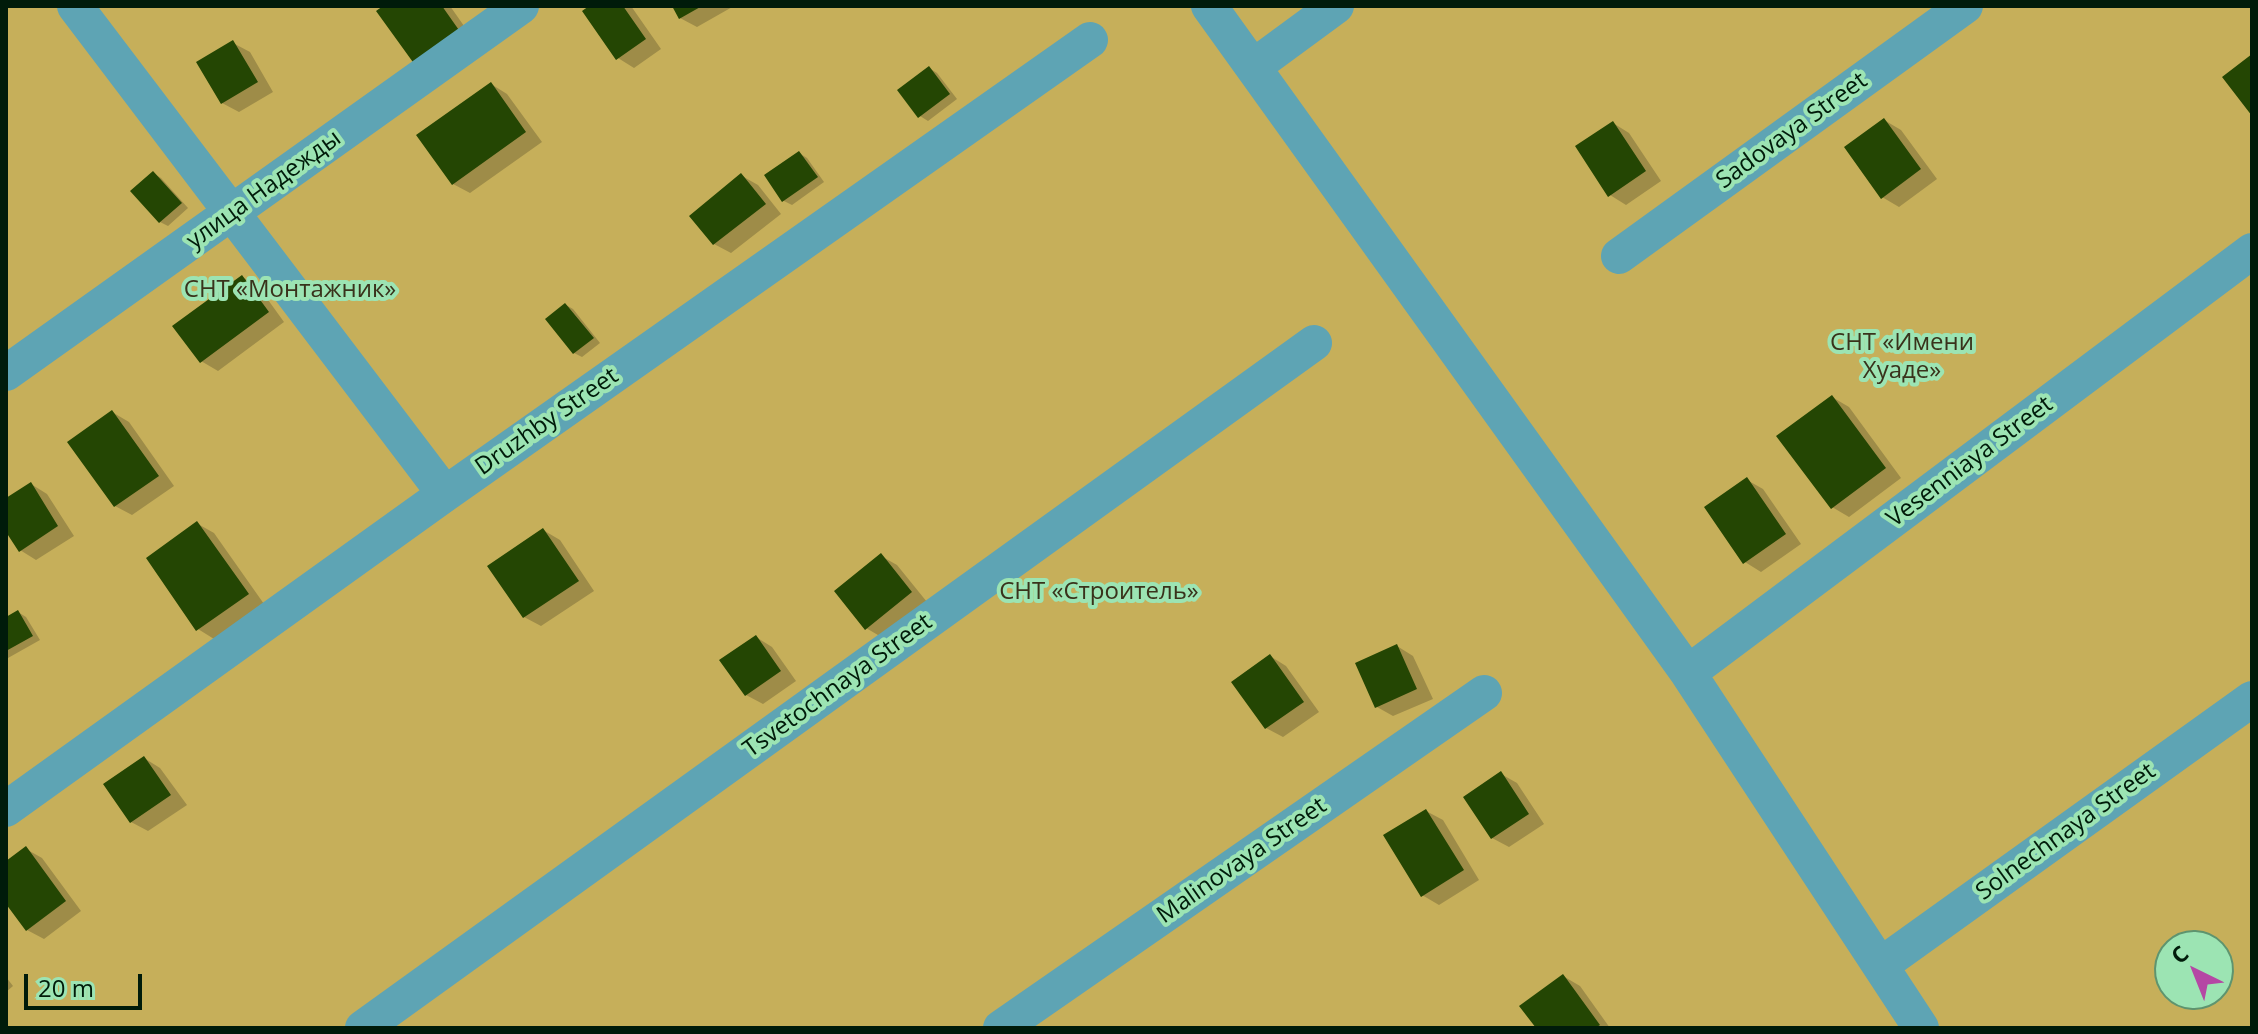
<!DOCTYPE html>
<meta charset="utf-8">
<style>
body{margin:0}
#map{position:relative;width:2258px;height:1034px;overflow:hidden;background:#9ce4b3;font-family:"Open Sans",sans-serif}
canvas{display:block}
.frame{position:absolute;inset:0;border:8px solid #001b0a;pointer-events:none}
.north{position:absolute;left:2154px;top:930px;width:80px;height:80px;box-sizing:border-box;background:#9ce4b3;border:2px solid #5e946f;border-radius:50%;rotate:317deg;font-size:22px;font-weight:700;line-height:32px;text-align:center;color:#001b0a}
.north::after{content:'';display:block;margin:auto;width:28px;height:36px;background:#b547a4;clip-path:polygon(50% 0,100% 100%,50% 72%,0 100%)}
.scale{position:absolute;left:24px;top:974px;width:118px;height:36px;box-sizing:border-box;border:4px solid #001b0a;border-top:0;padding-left:10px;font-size:24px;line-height:28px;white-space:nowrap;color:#001b0a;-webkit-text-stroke:6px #9ce4b3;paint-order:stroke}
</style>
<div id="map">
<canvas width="2258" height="1034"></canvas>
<div class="frame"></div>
<div class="north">С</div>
<div class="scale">20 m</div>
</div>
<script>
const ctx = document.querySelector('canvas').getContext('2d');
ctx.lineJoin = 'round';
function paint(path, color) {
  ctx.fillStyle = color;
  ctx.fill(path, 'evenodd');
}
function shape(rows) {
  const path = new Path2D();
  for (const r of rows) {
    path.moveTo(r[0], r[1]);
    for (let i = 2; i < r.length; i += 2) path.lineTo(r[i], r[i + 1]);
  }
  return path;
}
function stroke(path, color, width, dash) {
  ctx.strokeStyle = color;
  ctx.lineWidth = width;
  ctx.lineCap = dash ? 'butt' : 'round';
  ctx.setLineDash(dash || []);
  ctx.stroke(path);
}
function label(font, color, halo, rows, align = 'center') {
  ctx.font = font + ' "Open Sans",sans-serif';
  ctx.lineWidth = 8;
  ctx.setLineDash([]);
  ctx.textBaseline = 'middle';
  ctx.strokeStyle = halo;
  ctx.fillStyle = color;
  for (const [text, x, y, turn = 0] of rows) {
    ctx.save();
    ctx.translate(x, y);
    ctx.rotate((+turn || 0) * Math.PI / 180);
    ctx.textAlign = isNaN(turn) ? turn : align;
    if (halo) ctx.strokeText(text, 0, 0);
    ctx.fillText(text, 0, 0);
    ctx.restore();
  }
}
const green = shape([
 [6,6,2252,6,2252,1028,6,1028],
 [2170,946,2218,946,2218,994,2170,994]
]);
const shadow = shape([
 [387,6,450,6,476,43],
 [593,6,631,6,661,49,634,68,618,58],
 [674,6,734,6,697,27,680,18],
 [233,43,250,52,273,92,239,112,222,103],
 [929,68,937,73,957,99,928,121,920,116],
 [491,84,507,94,542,142,470,193,453,184],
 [1884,120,1901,130,1937,179,1899,207,1882,197],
 [1613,123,1629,133,1661,181,1626,205,1610,195],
 [799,153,807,158,824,182,792,205,784,201,767,176],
 [153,173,161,178,188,208,168,226,160,222,133,191],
 [742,176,758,185,781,214,731,253,714,244,692,216],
 [242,277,258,286,284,322,218,371,201,361],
 [566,305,573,309,600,343,582,357,574,353,548,319],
 [1832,397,1849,407,1901,478,1849,517,1832,507],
 [112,412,129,422,174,486,132,515,115,506],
 [1747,480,1763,489,1801,544,1761,572,1745,562],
 [31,484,47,494,74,536,36,560,20,550,6,529,6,500],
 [198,524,214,533,264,604,214,639,198,629],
 [543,530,560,540,594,591,541,626,524,617],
 [881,556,897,565,927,602,883,638,866,628],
 [18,612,26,617,40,640,8,658,6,657,6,619],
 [756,637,772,647,796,681,763,704,746,695],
 [1397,646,1413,656,1433,699,1393,716,1377,707],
 [1270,656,1286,666,1319,712,1283,737,1266,728],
 [144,758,160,768,187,805,148,831,131,822],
 [1501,774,1517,783,1544,824,1509,847,1492,838],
 [1426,811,1443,820,1479,880,1439,905,1422,895],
 [26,849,42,858,81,911,44,939,27,930,6,901,6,863],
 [1563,976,1580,986,1610,1028,1538,1028],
 [6,977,13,986,6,992]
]);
const building = shape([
 [383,6,442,6,461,33,415,65,376,11],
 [589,6,623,6,646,39,616,60,582,11],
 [672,6,702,6,679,19],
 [233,40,258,82,221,104,196,62],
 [2252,54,2252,116,2222,77],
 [929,66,950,94,918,118,897,90],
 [491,82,526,132,452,185,416,135],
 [1884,118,1921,169,1881,199,1844,147],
 [1613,121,1646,171,1608,197,1575,146],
 [799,151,818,177,782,202,764,175],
 [153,171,182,203,159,223,130,191],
 [741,173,766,204,713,245,689,216],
 [242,275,269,312,200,363,172,326],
 [565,303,594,338,573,354,545,319],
 [1832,395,1886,468,1831,509,1776,436],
 [112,410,159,476,114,507,67,442],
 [1747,477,1786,534,1743,564,1704,507],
 [31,482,58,526,19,552,6,532,6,498],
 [197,521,249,594,196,631,146,558],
 [543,528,579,581,523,618,487,566],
 [881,553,912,592,865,630,834,591],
 [18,610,33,636,6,651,6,617],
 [756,635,781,671,745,696,719,660],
 [1397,644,1417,689,1375,708,1355,663],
 [1270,654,1304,702,1265,729,1231,682],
 [144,756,171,795,130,823,103,784],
 [1501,771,1529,814,1491,839,1463,797],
 [1426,809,1464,870,1421,897,1383,835],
 [26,846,66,901,26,931,6,904,6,861],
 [1563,974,1600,1025,1595,1028,1536,1028,1519,1006]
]);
const street = shape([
 [75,6,445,494],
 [1209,6,1688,673,1921,1028],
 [1253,67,1336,6],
 [1619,256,1965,6],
 [6,373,521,6],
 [1688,673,2252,251],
 [6,809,445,494,1090,40],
 [1881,965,2252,699],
 [363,1028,1314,343],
 [1001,1028,1484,693]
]);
const streetNames = [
 ["Sadovaya Street",1792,131,-36],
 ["улица Надежды",264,190,-36],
 ["Druzhby Street",547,422,-35],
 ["Vesenniaya Street",1970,462,-37],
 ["Tsvetochnaya Street",838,686,-36],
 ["Solnechnaya Street",2066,832,-36],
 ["Malinovaya Street",1242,861,-35]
];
const parkNames = [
 ["СНТ «Монтажник»",290,290],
 ["СНТ «Имени",1902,343],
 ["Хуаде»",1902,371],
 ["СНТ «Строитель»",1099,592]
];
paint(green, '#c6af5a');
paint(shadow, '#0003');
paint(building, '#244603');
stroke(street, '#5ea4b4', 36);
label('24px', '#001b0a', '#9ce4b3', streetNames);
label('24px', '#39321b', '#9ce4b3', parkNames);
</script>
